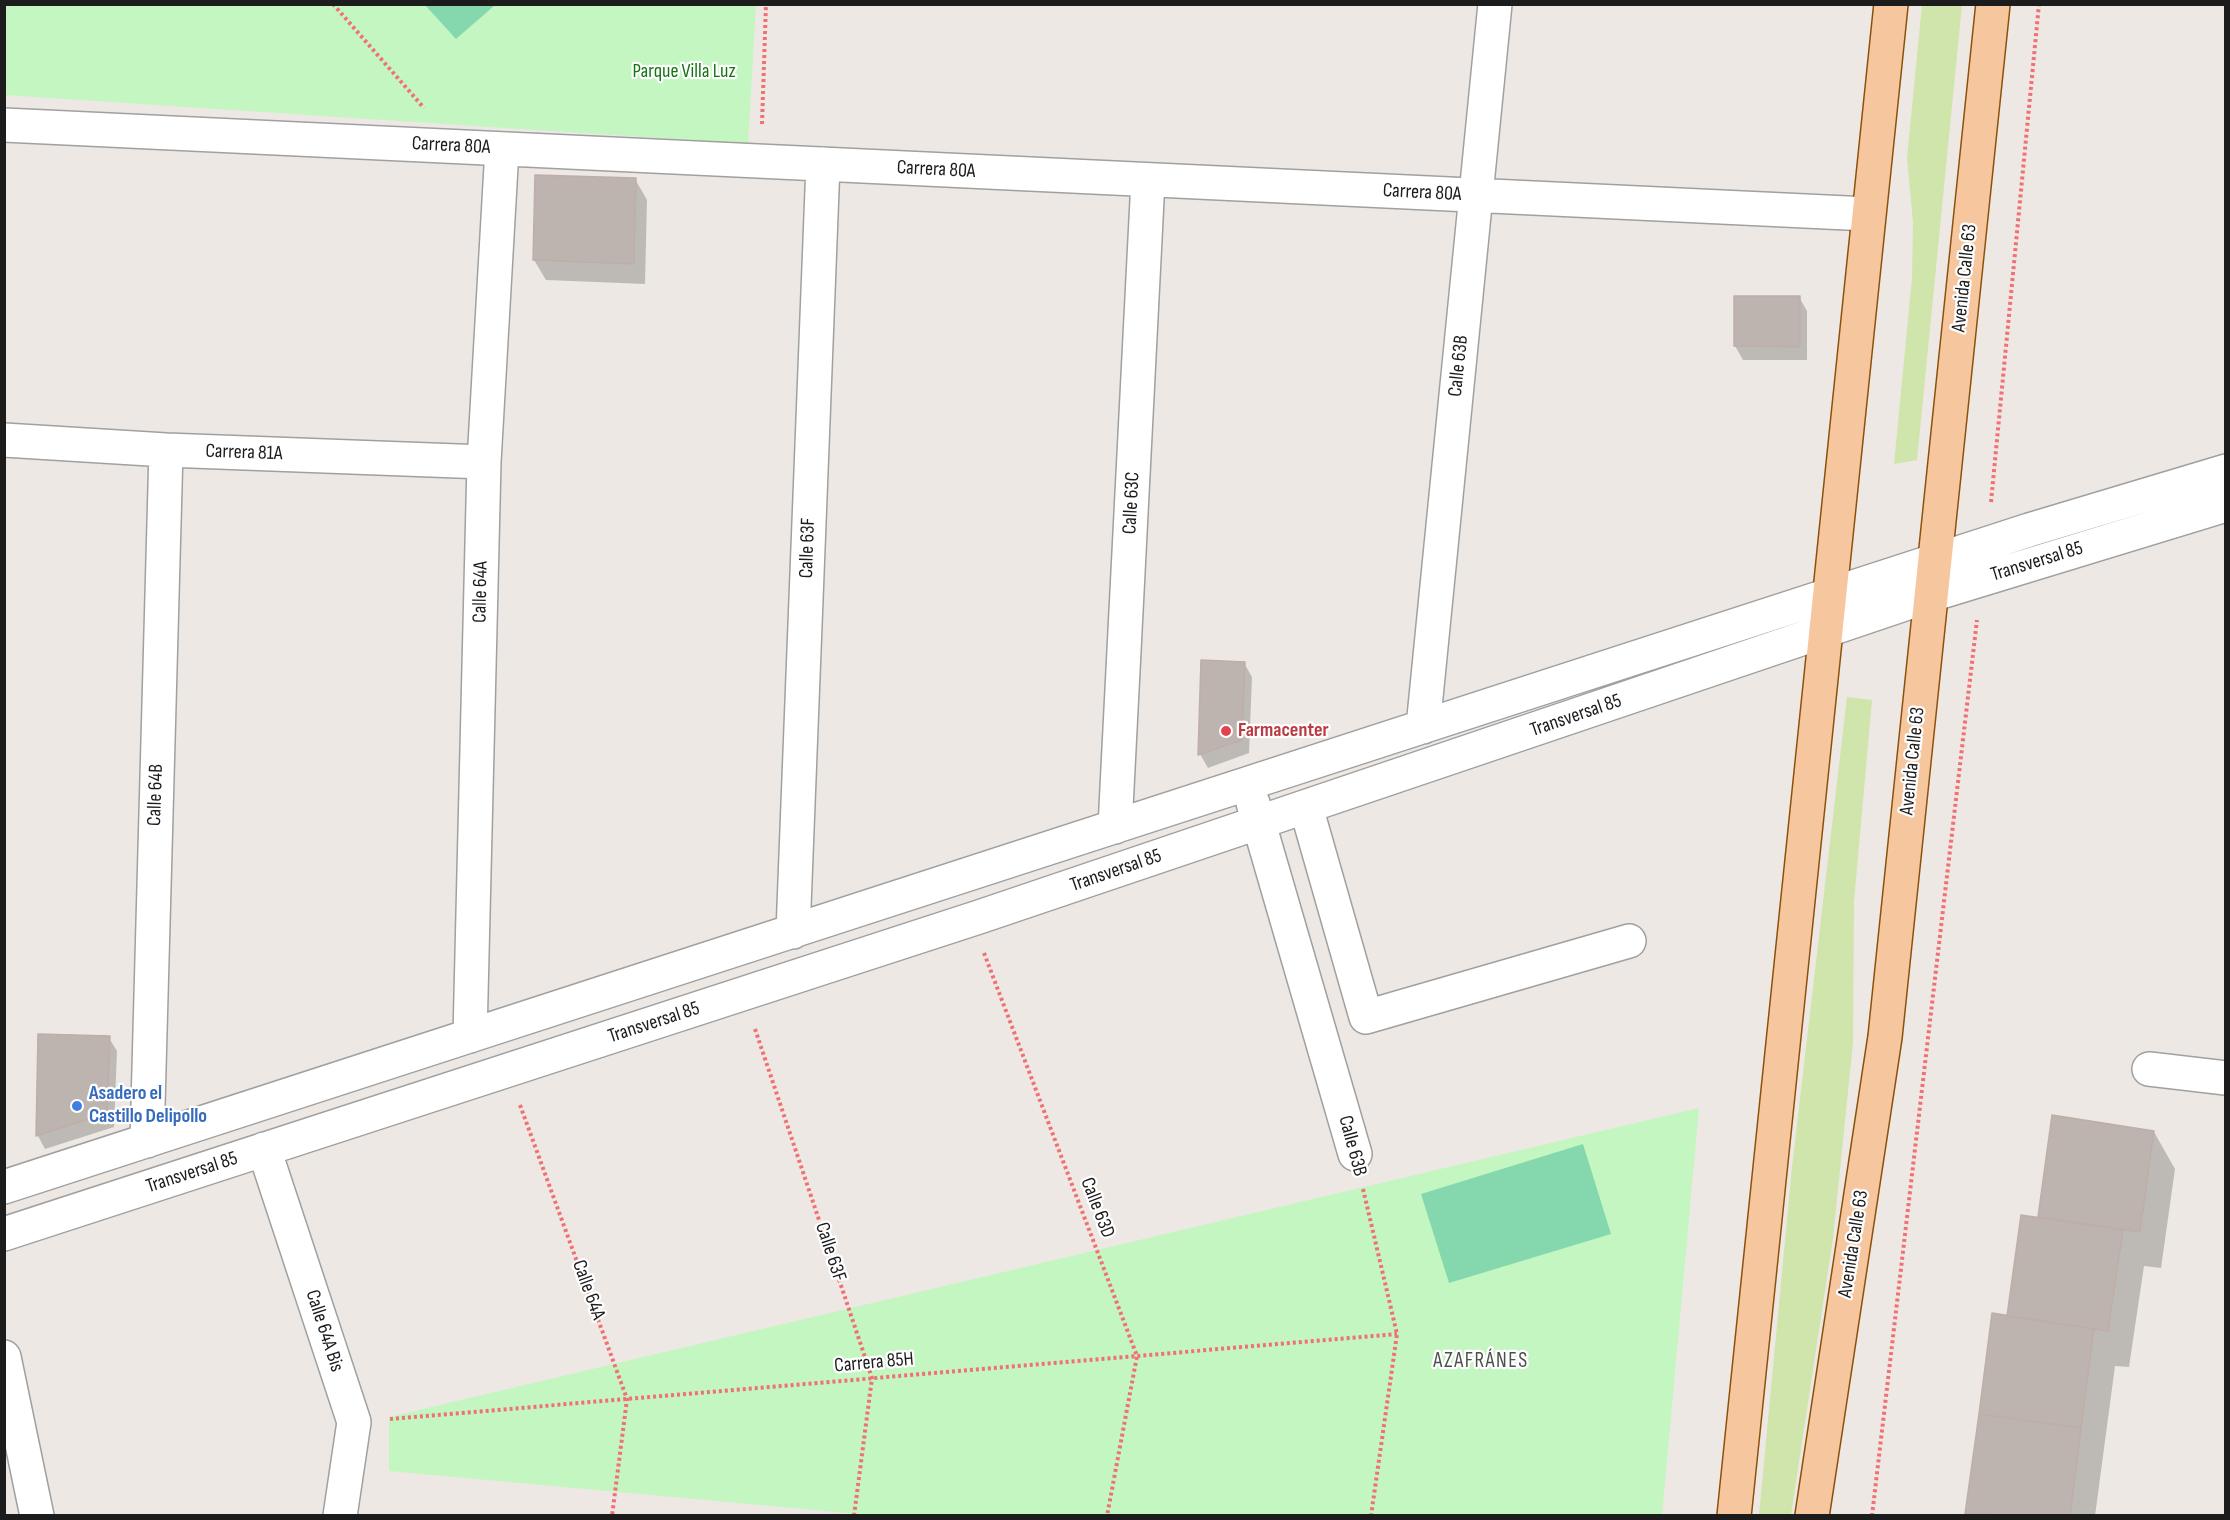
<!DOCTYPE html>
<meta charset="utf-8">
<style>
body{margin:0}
#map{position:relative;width:2230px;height:1520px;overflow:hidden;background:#ede8e3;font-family:"Sofia Sans Condensed",sans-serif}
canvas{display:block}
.frame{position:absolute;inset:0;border:6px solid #1c1c1c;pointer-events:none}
</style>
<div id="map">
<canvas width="2230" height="1520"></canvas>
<div class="frame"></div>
</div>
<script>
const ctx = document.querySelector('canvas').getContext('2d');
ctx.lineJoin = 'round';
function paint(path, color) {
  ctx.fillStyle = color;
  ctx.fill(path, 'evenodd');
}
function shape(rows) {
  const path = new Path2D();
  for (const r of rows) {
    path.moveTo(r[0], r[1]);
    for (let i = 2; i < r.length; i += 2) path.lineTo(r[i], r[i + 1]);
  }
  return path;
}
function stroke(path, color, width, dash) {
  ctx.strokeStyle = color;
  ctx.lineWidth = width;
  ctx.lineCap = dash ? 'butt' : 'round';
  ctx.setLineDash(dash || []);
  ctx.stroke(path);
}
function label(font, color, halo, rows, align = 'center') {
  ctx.font = font + ' "Sofia Sans Condensed",sans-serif';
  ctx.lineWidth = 4.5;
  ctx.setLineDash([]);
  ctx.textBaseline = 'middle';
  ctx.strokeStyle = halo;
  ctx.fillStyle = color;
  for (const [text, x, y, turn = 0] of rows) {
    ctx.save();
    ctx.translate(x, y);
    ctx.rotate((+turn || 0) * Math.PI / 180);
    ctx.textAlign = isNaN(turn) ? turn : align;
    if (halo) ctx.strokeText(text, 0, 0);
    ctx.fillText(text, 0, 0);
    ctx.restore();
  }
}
const grass = shape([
 [1922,5,1962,5,1917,460,1894,464,1912,278,1913,222,1907,158],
 [1847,697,1872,700,1854,902,1853,1043,1833,1238,1791,1515,1759,1515,1792,1167]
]);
const park = shape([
 [4,5,756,5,748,144,5,95],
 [1699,1108,1662,1515,869,1515,389,1471,389,1417]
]);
const pitch = shape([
 [425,5,495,5,456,39],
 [1583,1144,1611,1234,1449,1283,1421,1194]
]);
const shadow = shape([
 [1809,4,1838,4,1838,6],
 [537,176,635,179,647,200,645,284,546,280,534,260],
 [1799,297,1807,311,1807,360,1743,360,1735,346],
 [1203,661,1244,663,1252,677,1249,753,1208,768,1200,754],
 [40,1036,109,1038,117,1051,114,1127,45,1149,38,1136],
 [2054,1116,2154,1132,2175,1169,2161,1268,2144,1266,2129,1367,2115,1366,2095,1516,1967,1516,1993,1315,2008,1317,2039,1219]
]);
const building = shape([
 [535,175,636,178,634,264,533,260,535,175],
 [1734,296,1800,296,1800,347,1734,346,1734,296],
 [1201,660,1245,662,1242,740,1198,755,1201,660],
 [38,1034,110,1036,107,1113,36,1136,38,1034],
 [2052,1115,2154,1131,2140,1232,2038,1217,2052,1115],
 [2021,1215,2123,1230,2108,1331,2007,1316,2021,1215],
 [1992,1313,2094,1329,2081,1428,1979,1414,1992,1313],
 [1979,1414,2081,1428,2070,1516,1965,1514,1979,1414]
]);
const path = shape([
 [333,4,424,108],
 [762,124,766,4],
 [1991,502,2039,4],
 [984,953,1137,1356,1107,1516],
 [755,1029,872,1378,854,1516],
 [520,1105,627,1399,612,1516],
 [1363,1189,1397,1334,1371,1516],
 [390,1419,1397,1334],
 [1872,1516,1977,620]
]);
const minor = shape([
 [4,125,1868,214],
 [4,440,166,450,484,462],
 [1423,727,1495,4],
 [1253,803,1355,1154],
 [1306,807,1366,1017,1629,941],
 [1115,827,1148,180],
 [793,932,823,164],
 [470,1036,484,462,502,149],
 [2149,1069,2226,1078],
 [147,1141,166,450],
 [264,1149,354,1422,340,1516],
 [4,1187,2029,530,2226,471],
 [4,1234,979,917,1931,595,2226,505],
 [4,1357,37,1516]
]);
const major = shape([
 [1734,1516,1891,4],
 [1812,1516,1885,1037,1993,4]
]);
const markers = [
 [1226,731,6,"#e0444e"],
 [77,1106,6,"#3f7fe0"]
];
const parkNames = [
 ["Parque Villa Luz",684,72]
];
const streetNames = [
 ["Carrera 80A",451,146,3],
 ["Carrera 80A",936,170,3],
 ["Carrera 80A",1422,193,3],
 ["Avenida Calle 63",1965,278,-84],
 ["Calle 63B",1459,366,-84],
 ["Carrera 81A",244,453,2],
 ["Calle 63C",1132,503,-87],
 ["Calle 63F",808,548,-88],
 ["Transversal 85",2037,562,-17],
 ["Calle 64A",481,592,-89],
 ["Transversal 85",1576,716,-19],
 ["Avenida Calle 63",1913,761,-84],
 ["Calle 64B",156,795,-88],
 ["Transversal 85",1116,871,-19],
 ["Transversal 85",654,1023,-18],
 ["Calle 63B",1352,1146,75],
 ["Transversal 85",192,1173,-18],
 ["Calle 63D",1097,1208,69],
 ["Avenida Calle 63",1854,1244,-81],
 ["Calle 63F",830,1252,72],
 ["Calle 64A",588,1290,70],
 ["Calle 64A Bis",324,1331,72],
 ["Carrera 85H",874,1363,-5]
];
const healthNames = [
 ["Farmacenter",1238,731]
];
const shopNames = [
 ["Asadero el",89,1094],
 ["Castillo Delipollo",89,1117]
];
const neighbourhoodNames = [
 ["AZAFRÁNES",1481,1362]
];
paint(grass, '#cfe5ab');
paint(park, '#c4f6c1');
paint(pitch, '#85d8ae');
paint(shadow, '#0003');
paint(building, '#bdb3af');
stroke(building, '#beaea6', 1.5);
stroke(minor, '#a0a0a0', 36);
stroke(major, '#8c5009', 36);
stroke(path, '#f17073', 4, [3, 3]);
stroke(minor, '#fff', 33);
stroke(major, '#f6c69f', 33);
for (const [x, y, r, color] of markers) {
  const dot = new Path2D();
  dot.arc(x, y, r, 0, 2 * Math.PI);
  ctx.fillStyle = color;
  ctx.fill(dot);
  stroke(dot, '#fff', 2);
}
label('20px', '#167312', '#fff', parkNames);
label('20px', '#1c1c1c', '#fff', streetNames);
label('bold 20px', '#be3a42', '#fff', healthNames, 'left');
label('bold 20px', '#366cbe', '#fff', shopNames, 'left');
ctx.letterSpacing = '1.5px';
label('21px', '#4f4f4f', '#fff', neighbourhoodNames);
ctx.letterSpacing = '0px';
</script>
